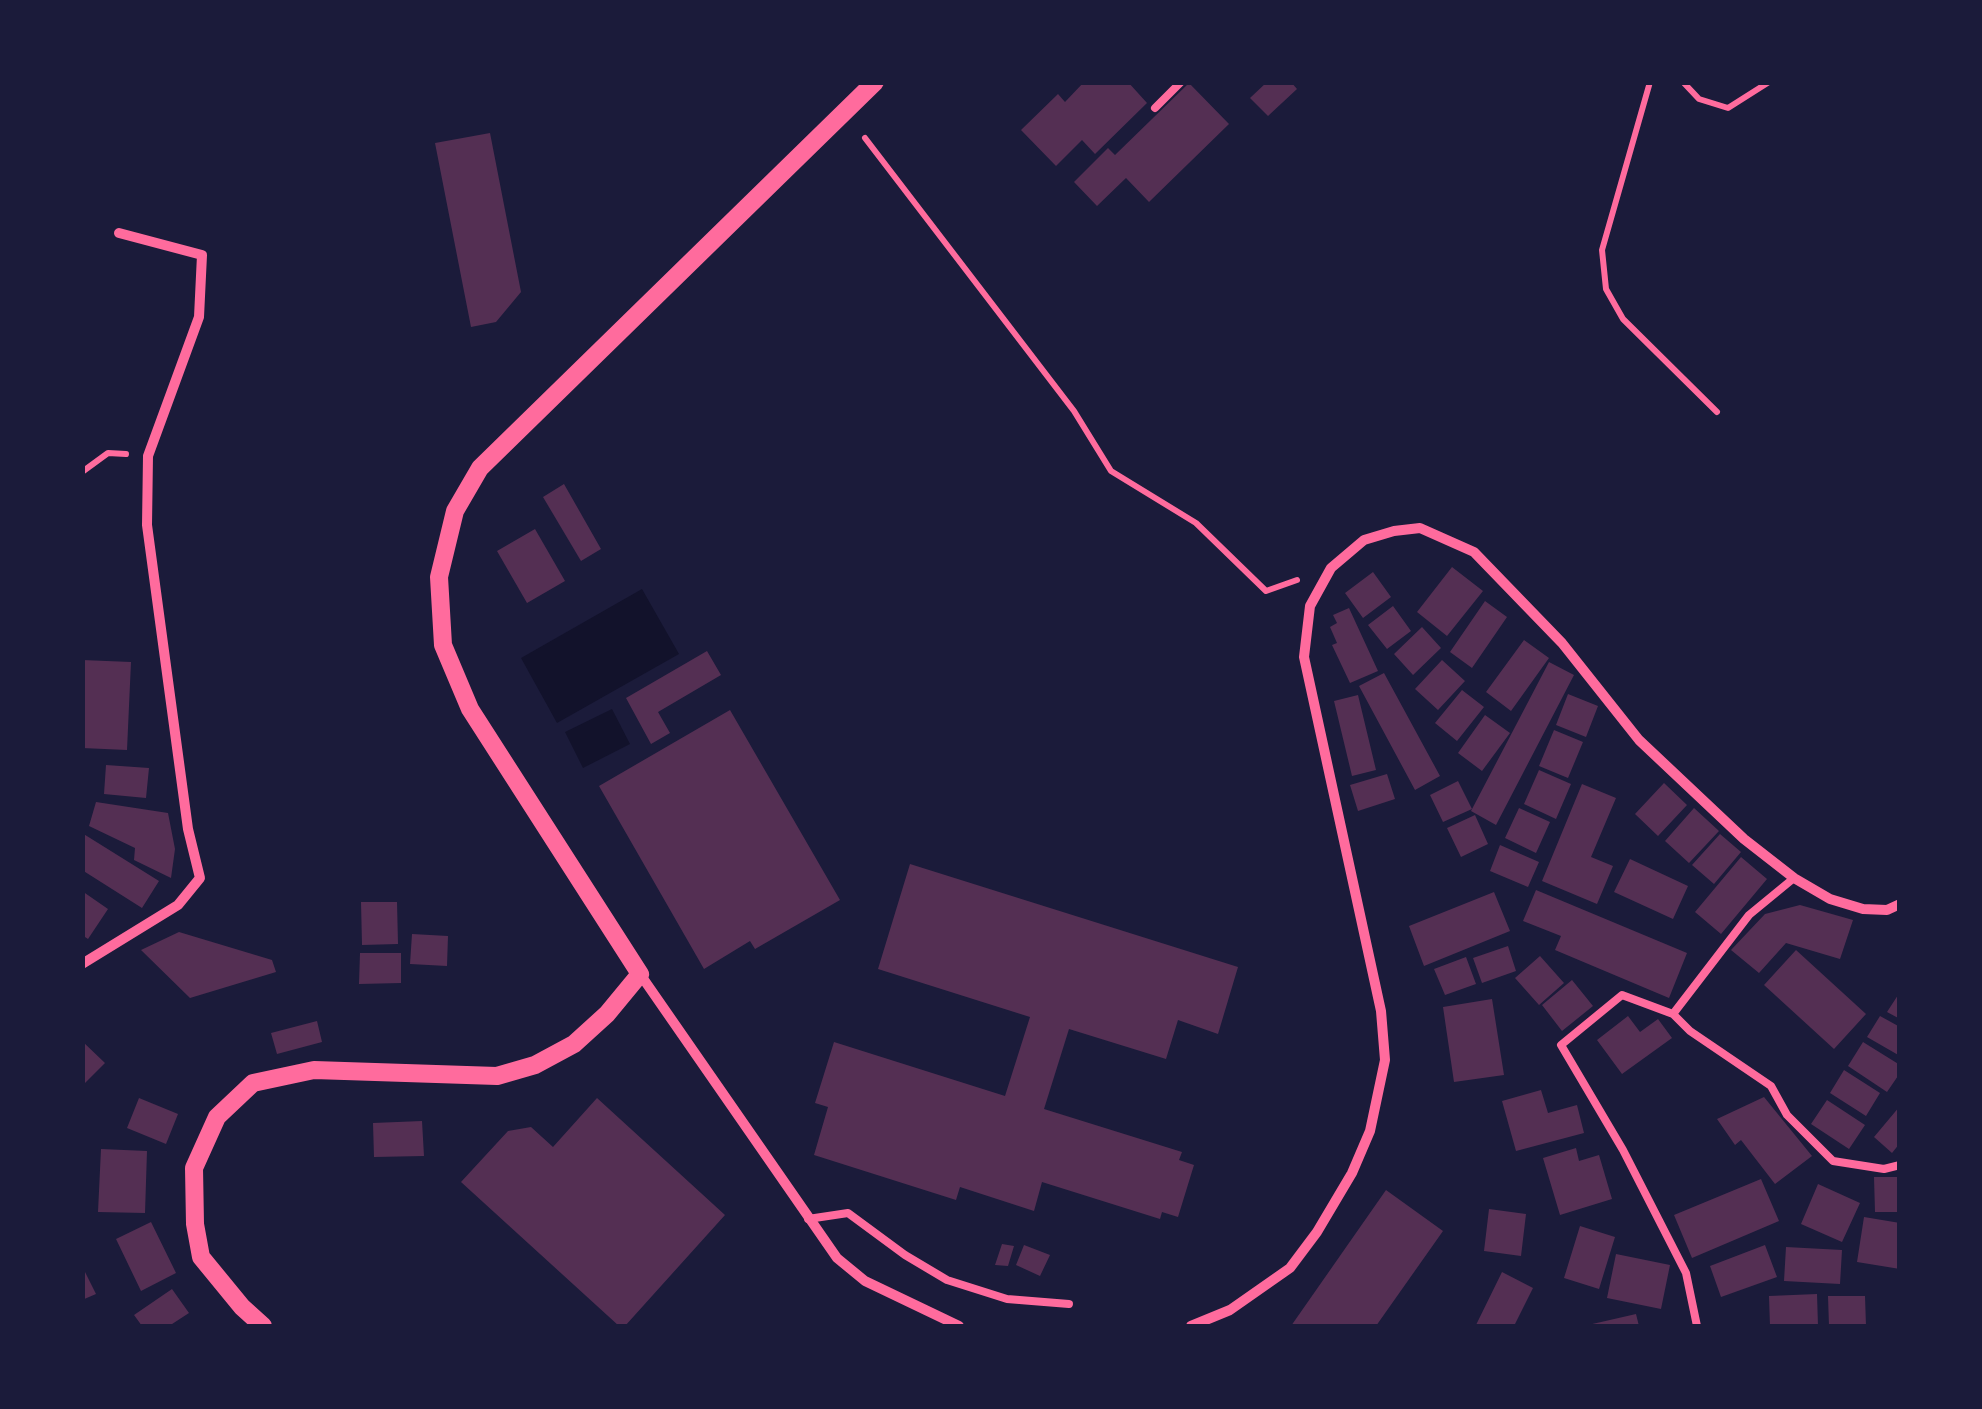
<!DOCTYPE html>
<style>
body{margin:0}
#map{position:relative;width:1982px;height:1409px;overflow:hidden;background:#1b1b3a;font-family:"Noto Sans",sans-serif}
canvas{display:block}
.frame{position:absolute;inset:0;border:85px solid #1b1b3a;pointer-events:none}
</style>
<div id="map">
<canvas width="1982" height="1409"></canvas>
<div class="frame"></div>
</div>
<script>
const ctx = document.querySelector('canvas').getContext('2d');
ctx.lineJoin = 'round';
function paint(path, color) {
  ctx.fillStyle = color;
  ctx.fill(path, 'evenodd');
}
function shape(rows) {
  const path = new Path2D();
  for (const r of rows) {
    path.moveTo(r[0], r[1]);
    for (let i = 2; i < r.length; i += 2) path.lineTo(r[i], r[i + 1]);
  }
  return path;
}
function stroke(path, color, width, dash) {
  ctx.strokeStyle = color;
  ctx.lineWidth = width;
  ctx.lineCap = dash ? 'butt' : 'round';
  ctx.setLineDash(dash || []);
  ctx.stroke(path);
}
const water = shape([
 [642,589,679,654,557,723,521,658],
 [612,709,630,744,583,768,565,732]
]);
const building = shape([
 [1084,82,1128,82,1147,103,1095,154,1082,140,1056,166,1021,130,1058,94,1065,102],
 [1267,82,1291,82,1297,89,1268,116,1250,98],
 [1189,83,1229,124,1149,202,1126,178,1097,206,1074,182,1108,148,1115,155],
 [490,133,521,292,496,322,471,327,435,143],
 [564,484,601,549,581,561,543,497],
 [535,529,565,581,527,603,497,551],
 [1452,567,1483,591,1447,636,1417,612],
 [1373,572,1391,597,1363,618,1345,593],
 [1485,601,1507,617,1472,668,1450,652],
 [1393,606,1411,631,1387,649,1368,625],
 [1349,608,1378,671,1350,683,1332,645,1337,643,1330,627,1337,623,1333,615],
 [1422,627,1441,648,1413,675,1394,654],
 [1524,640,1549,658,1511,711,1486,692],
 [707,651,721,675,658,712,670,733,651,744,626,698],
 [82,660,131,662,127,750,82,748],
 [1442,660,1465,681,1438,710,1415,689],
 [1549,662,1574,675,1496,825,1471,811],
 [1384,673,1440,776,1415,790,1359,686],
 [1462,690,1484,707,1457,741,1435,723],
 [1568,694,1598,706,1586,737,1556,725],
 [1358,695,1376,770,1352,776,1334,701],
 [730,710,840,900,755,949,750,941,704,969,599,786],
 [1485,715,1510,733,1482,771,1458,753],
 [1554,730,1583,742,1568,778,1539,766],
 [106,765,149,768,146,798,104,794],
 [1539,770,1571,784,1556,819,1524,804],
 [1387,774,1395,799,1358,811,1350,785],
 [1458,781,1472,809,1443,822,1430,795],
 [1664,783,1687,805,1658,836,1635,814],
 [1582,784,1616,798,1591,857,1613,866,1597,904,1542,881],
 [96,802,168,813,175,849,171,878,134,860,135,848,89,826],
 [1519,808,1550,822,1536,853,1505,838],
 [1694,808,1719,831,1689,863,1665,841],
 [1475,815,1488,844,1461,857,1447,828],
 [82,833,159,881,142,908,82,870],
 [1720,834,1741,852,1714,884,1692,865],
 [1500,845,1539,862,1528,887,1490,871],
 [1741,857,1767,879,1721,934,1695,912],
 [1630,859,1688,886,1673,919,1614,892],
 [910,864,1238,967,1218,1034,1178,1020,1166,1059,1069,1029,1044,1109,1182,1152,1179,1160,1194,1165,1178,1217,1162,1212,1160,1219,1042,1182,1034,1211,960,1187,956,1200,814,1155,828,1107,815,1103,834,1042,1005,1096,1030,1017,878,969],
 [1536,890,1687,953,1669,998,1555,950,1561,936,1523,921],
 [82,891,108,909,88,939,82,935],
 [1494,892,1510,931,1424,966,1409,926],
 [361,902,397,902,398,944,362,945],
 [1800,905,1853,920,1840,959,1786,943,1759,973,1731,950,1765,914],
 [179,932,272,960,276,972,190,998,141,950],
 [412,934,448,936,447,966,410,964],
 [1508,946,1516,971,1482,983,1473,958],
 [1796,950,1866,1014,1834,1049,1764,985],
 [360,953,401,953,401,983,359,984],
 [1540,956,1564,983,1539,1005,1515,978],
 [1466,957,1476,984,1445,995,1434,969],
 [1572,980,1593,1006,1562,1031,1542,1005],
 [1900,992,1900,1019,1887,1012],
 [1492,999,1504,1075,1454,1082,1443,1007],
 [1628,1016,1640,1032,1658,1019,1672,1038,1622,1074,1597,1040],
 [1880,1016,1900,1027,1900,1056,1867,1037],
 [317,1021,322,1042,277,1054,271,1033],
 [82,1041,105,1063,82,1086],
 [1863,1042,1900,1065,1900,1073,1887,1092,1848,1066],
 [1844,1070,1880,1093,1866,1116,1830,1093],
 [1541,1090,1548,1113,1577,1105,1584,1133,1516,1151,1502,1101],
 [1764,1097,1812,1156,1775,1184,1741,1140,1735,1145,1717,1119],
 [139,1098,178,1114,166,1144,127,1128],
 [597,1098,725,1215,625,1326,619,1326,461,1182,508,1131,531,1127,553,1147],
 [1827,1100,1865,1125,1849,1149,1811,1124],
 [1900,1106,1900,1143,1892,1153,1874,1137],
 [422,1121,424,1156,374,1157,373,1123],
 [1576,1148,1579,1161,1599,1155,1612,1199,1560,1215,1543,1158],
 [101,1149,147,1151,145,1213,98,1212],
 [1874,1177,1900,1177,1900,1212,1875,1212],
 [1761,1179,1779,1221,1692,1258,1674,1215],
 [1818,1184,1860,1203,1842,1242,1801,1224],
 [1386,1190,1443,1231,1376,1326,1291,1326],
 [1489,1209,1526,1214,1521,1256,1484,1251],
 [1864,1217,1900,1223,1900,1269,1857,1262],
 [151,1222,176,1273,141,1291,116,1239],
 [1580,1226,1615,1237,1599,1289,1564,1278],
 [1002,1244,1014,1246,1008,1266,995,1265],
 [1024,1245,1050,1255,1040,1276,1016,1265],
 [1765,1245,1777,1277,1721,1297,1710,1266],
 [1786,1247,1842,1250,1840,1284,1784,1281],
 [1616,1254,1670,1265,1661,1309,1607,1298],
 [82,1266,96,1294,82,1300],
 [1502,1272,1533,1288,1514,1326,1479,1326,1476,1325],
 [172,1289,189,1313,169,1326,142,1326,134,1315],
 [1817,1294,1818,1326,1770,1326,1769,1296],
 [1828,1296,1865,1296,1866,1326,1829,1326],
 [1636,1314,1639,1326,1588,1326,1588,1325]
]);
const path = shape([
 [1650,82,1602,250,1606,289,1623,319,1717,412],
 [1683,82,1699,99,1728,108,1769,82],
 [865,138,1074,411,1111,471,1196,523,1266,591,1297,580],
 [82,472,108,453,126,454]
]);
const service = shape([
 [1155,108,1181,82],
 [1673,1014,1690,1031,1771,1086,1787,1115,1833,1161,1884,1169,1900,1165],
 [808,1219,848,1213,905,1255,947,1280,1007,1299,1069,1304],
 [1697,1326,1686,1273,1623,1150,1561,1045,1622,995,1673,1014,1749,915,1794,878]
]);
const minor = shape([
 [82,964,178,905,200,878,188,829,147,525,148,456,199,317,202,255,119,233],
 [640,974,837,1258,865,1281,959,1326],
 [1191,1326,1230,1310,1290,1268,1317,1232,1352,1173,1370,1131,1385,1060,1381,1011,1304,657,1310,606,1331,568,1364,540,1394,531,1420,528,1474,552,1562,643,1639,740,1744,839,1794,878,1830,899,1863,909,1887,910,1900,904]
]);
const tertiary = shape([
 [263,1326,242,1307,201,1257,195,1224,194,1168,217,1117,253,1083,314,1070,497,1076,535,1065,574,1044,607,1014,640,974,470,709,443,645,439,577,455,511,480,468,875,82]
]);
paint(water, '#12122b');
paint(building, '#542f53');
stroke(path, '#ff6b9d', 6);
stroke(service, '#ff6b9d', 8);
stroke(minor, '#ff6b9d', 10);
stroke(tertiary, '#ff6b9d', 18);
</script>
